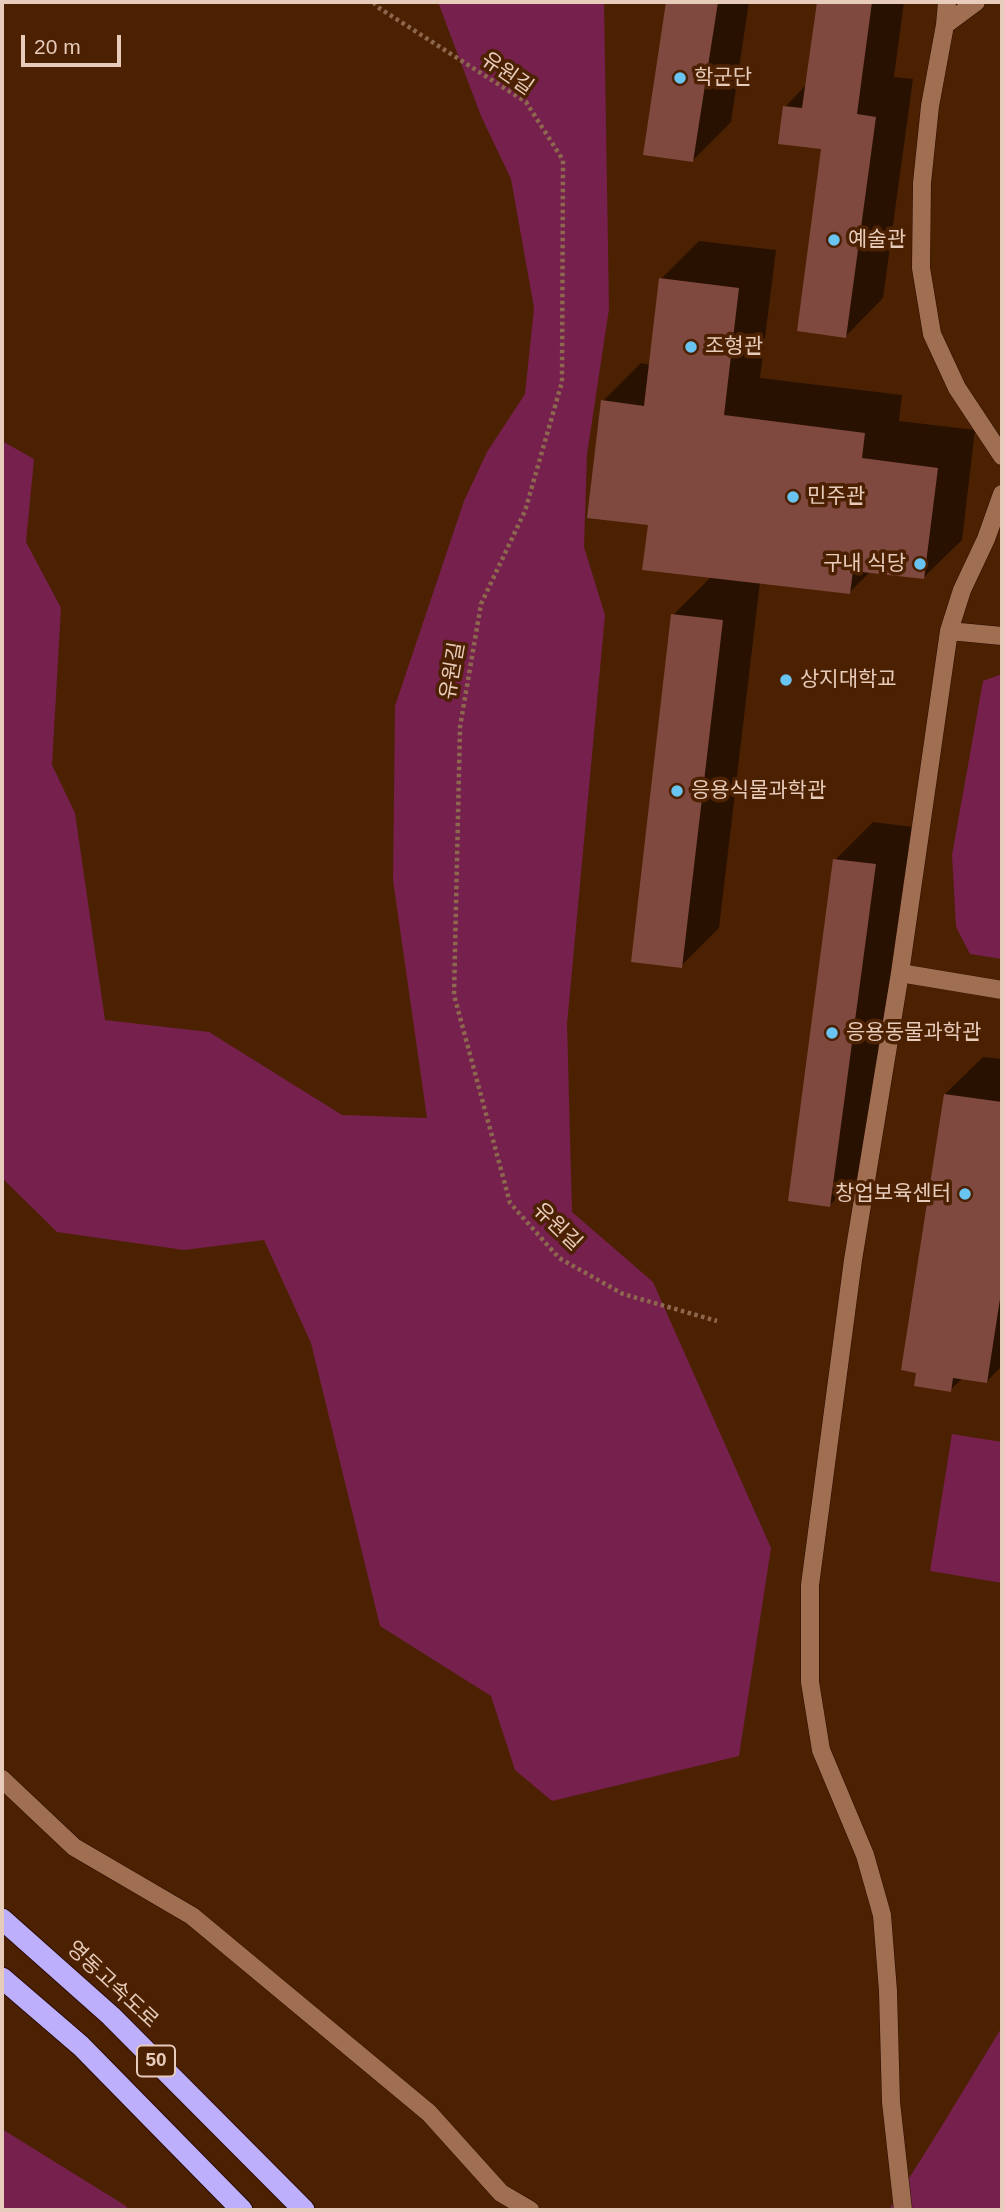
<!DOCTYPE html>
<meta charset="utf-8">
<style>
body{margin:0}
#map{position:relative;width:1004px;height:2212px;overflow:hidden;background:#4c2102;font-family:Helvetica,sans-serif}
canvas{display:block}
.frame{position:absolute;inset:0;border:4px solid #e7cbbb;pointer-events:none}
.scale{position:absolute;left:21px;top:35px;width:100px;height:32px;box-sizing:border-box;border:4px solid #e7cbbb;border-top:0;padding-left:9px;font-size:21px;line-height:24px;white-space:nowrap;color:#e7cbbb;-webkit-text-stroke:5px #4c2102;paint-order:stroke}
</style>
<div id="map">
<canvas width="1004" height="2212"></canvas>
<div class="frame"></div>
<div class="scale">20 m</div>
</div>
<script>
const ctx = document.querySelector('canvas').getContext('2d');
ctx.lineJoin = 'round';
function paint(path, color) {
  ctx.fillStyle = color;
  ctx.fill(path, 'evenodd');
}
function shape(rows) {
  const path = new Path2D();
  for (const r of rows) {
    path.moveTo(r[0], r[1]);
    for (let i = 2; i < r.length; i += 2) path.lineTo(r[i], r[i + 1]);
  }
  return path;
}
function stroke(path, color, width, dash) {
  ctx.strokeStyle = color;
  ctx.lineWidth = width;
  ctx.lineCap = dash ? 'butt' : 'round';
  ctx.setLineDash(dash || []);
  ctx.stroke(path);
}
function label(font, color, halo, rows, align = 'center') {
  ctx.font = font + ' Helvetica,"Noto Sans KR",sans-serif';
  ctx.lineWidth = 7;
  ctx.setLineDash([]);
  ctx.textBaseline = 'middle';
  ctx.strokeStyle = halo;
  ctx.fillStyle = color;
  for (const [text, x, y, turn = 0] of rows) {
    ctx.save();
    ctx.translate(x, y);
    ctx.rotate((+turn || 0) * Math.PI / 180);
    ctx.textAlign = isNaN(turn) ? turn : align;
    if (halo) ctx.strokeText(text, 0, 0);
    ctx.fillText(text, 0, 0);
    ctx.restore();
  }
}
const green = shape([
 [438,2,604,2,609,309,587,454,584,547,605,615,567,1024,572,1212,653,1282,771,1548,739,1756,552,1801,515,1770,491,1696,380,1626,311,1343,264,1240,184,1250,57,1232,2,1178,2,441,34,459,26,542,61,608,52,765,75,813,105,1020,209,1032,342,1115,427,1118,393,880,395,706,464,501,487,452,525,394,534,308,511,179,481,116],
 [1002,674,1002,959,970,954,956,927,952,855,983,681],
 [952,1434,1002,1442,1002,1583,930,1571],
 [1002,2027,1002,2210,889,2210,935,2137],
 [2,2129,126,2206,129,2210,2,2210]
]);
const shadow = shape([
 [668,2,749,2,731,122,693,160,645,153],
 [818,2,904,2,894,77,913,79,883,298,846,336,823,148,785,107,807,84],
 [699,241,776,250,760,378,902,395,899,421,975,430,962,540,924,577,871,571,849,593,760,582,719,928,681,966,673,615,712,576,650,524,603,401,641,363,651,365,661,279],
 [873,822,913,827,868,1167,830,1205,835,860],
 [983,1057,1002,1059,1002,1366,986,1382,963,1378,950,1390,945,1094]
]);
const building = shape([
 [666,2,718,2,693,162,643,155],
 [817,2,872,2,857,114,876,117,846,338,797,331,821,149,778,144,783,106,802,108],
 [659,278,739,288,724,415,865,433,862,458,938,468,924,579,853,571,850,594,642,570,648,525,587,518,601,400,644,406],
 [671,614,723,620,682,968,631,962],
 [833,859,876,864,830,1207,788,1201],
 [944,1094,1002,1102,1002,1286,987,1383,953,1378,951,1392,914,1386,916,1373,901,1370]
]);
const path = shape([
 [374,2,376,6,526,102,563,160,562,382,525,511,481,604,460,727,454,995,510,1203,559,1258,623,1294,717,1321]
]);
const minor = shape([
 [976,2,945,25,930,106,922,183,921,268,932,334,957,388,1002,456],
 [945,25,947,2],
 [949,631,1002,636],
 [900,973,1002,990],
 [2,1779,74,1847,192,1916,429,2113,501,2193,530,2210],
 [903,2210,891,2102,888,1991,882,1915,865,1855,821,1750,810,1682,810,1585,853,1260,900,973,949,631,962,590,986,539,1002,494]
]);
const highway = shape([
 [2,1919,111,2016,304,2210],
 [2,1978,81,2046,242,2210]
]);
const markers = [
 [680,78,7,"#69c4f1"],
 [834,240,7,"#69c4f1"],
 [691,347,7,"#69c4f1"],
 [793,497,7,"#69c4f1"],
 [920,564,7,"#69c4f1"],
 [786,680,7,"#69c4f1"],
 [677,791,7,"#69c4f1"],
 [832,1033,7,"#69c4f1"],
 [965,1194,7,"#69c4f1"]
];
const shields = [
 [156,2061,38]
];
const shieldNames = [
 ["50",156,2061]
];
const streetNames = [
 ["유원길",507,74,35],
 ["유원길",453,671,-80],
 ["유원길",557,1227,44],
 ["영동고속도로",112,1985,43]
];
const poiNames = [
 ["학군단",694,78],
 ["예술관",848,240],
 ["조형관",705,347],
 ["민주관",807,497],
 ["구내 식당",906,564,"right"],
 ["상지대학교",800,680],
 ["응용식물과학관",691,791],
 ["응용동물과학관",846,1033],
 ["창업보육센터",951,1194,"right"]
];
paint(green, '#76204e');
paint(shadow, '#0007');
paint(building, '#7f493f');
stroke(minor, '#2b0c00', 19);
stroke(highway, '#2b0c00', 23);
stroke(path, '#8d684f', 4.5, [3.5, 3.5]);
stroke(minor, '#a06f51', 18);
stroke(highway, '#bdaffc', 21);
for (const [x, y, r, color] of markers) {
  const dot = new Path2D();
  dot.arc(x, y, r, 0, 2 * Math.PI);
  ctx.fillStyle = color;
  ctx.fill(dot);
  stroke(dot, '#4c2102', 2.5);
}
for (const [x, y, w] of shields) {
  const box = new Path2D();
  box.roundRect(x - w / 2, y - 15.5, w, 31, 5);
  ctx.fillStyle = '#4c2102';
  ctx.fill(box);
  stroke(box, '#e7cbbb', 2);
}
label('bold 19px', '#e7cbbb', null, shieldNames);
label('21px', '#e7cbbb', '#4c2102', streetNames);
label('21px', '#e7cbbb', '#4c2102', poiNames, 'left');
</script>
